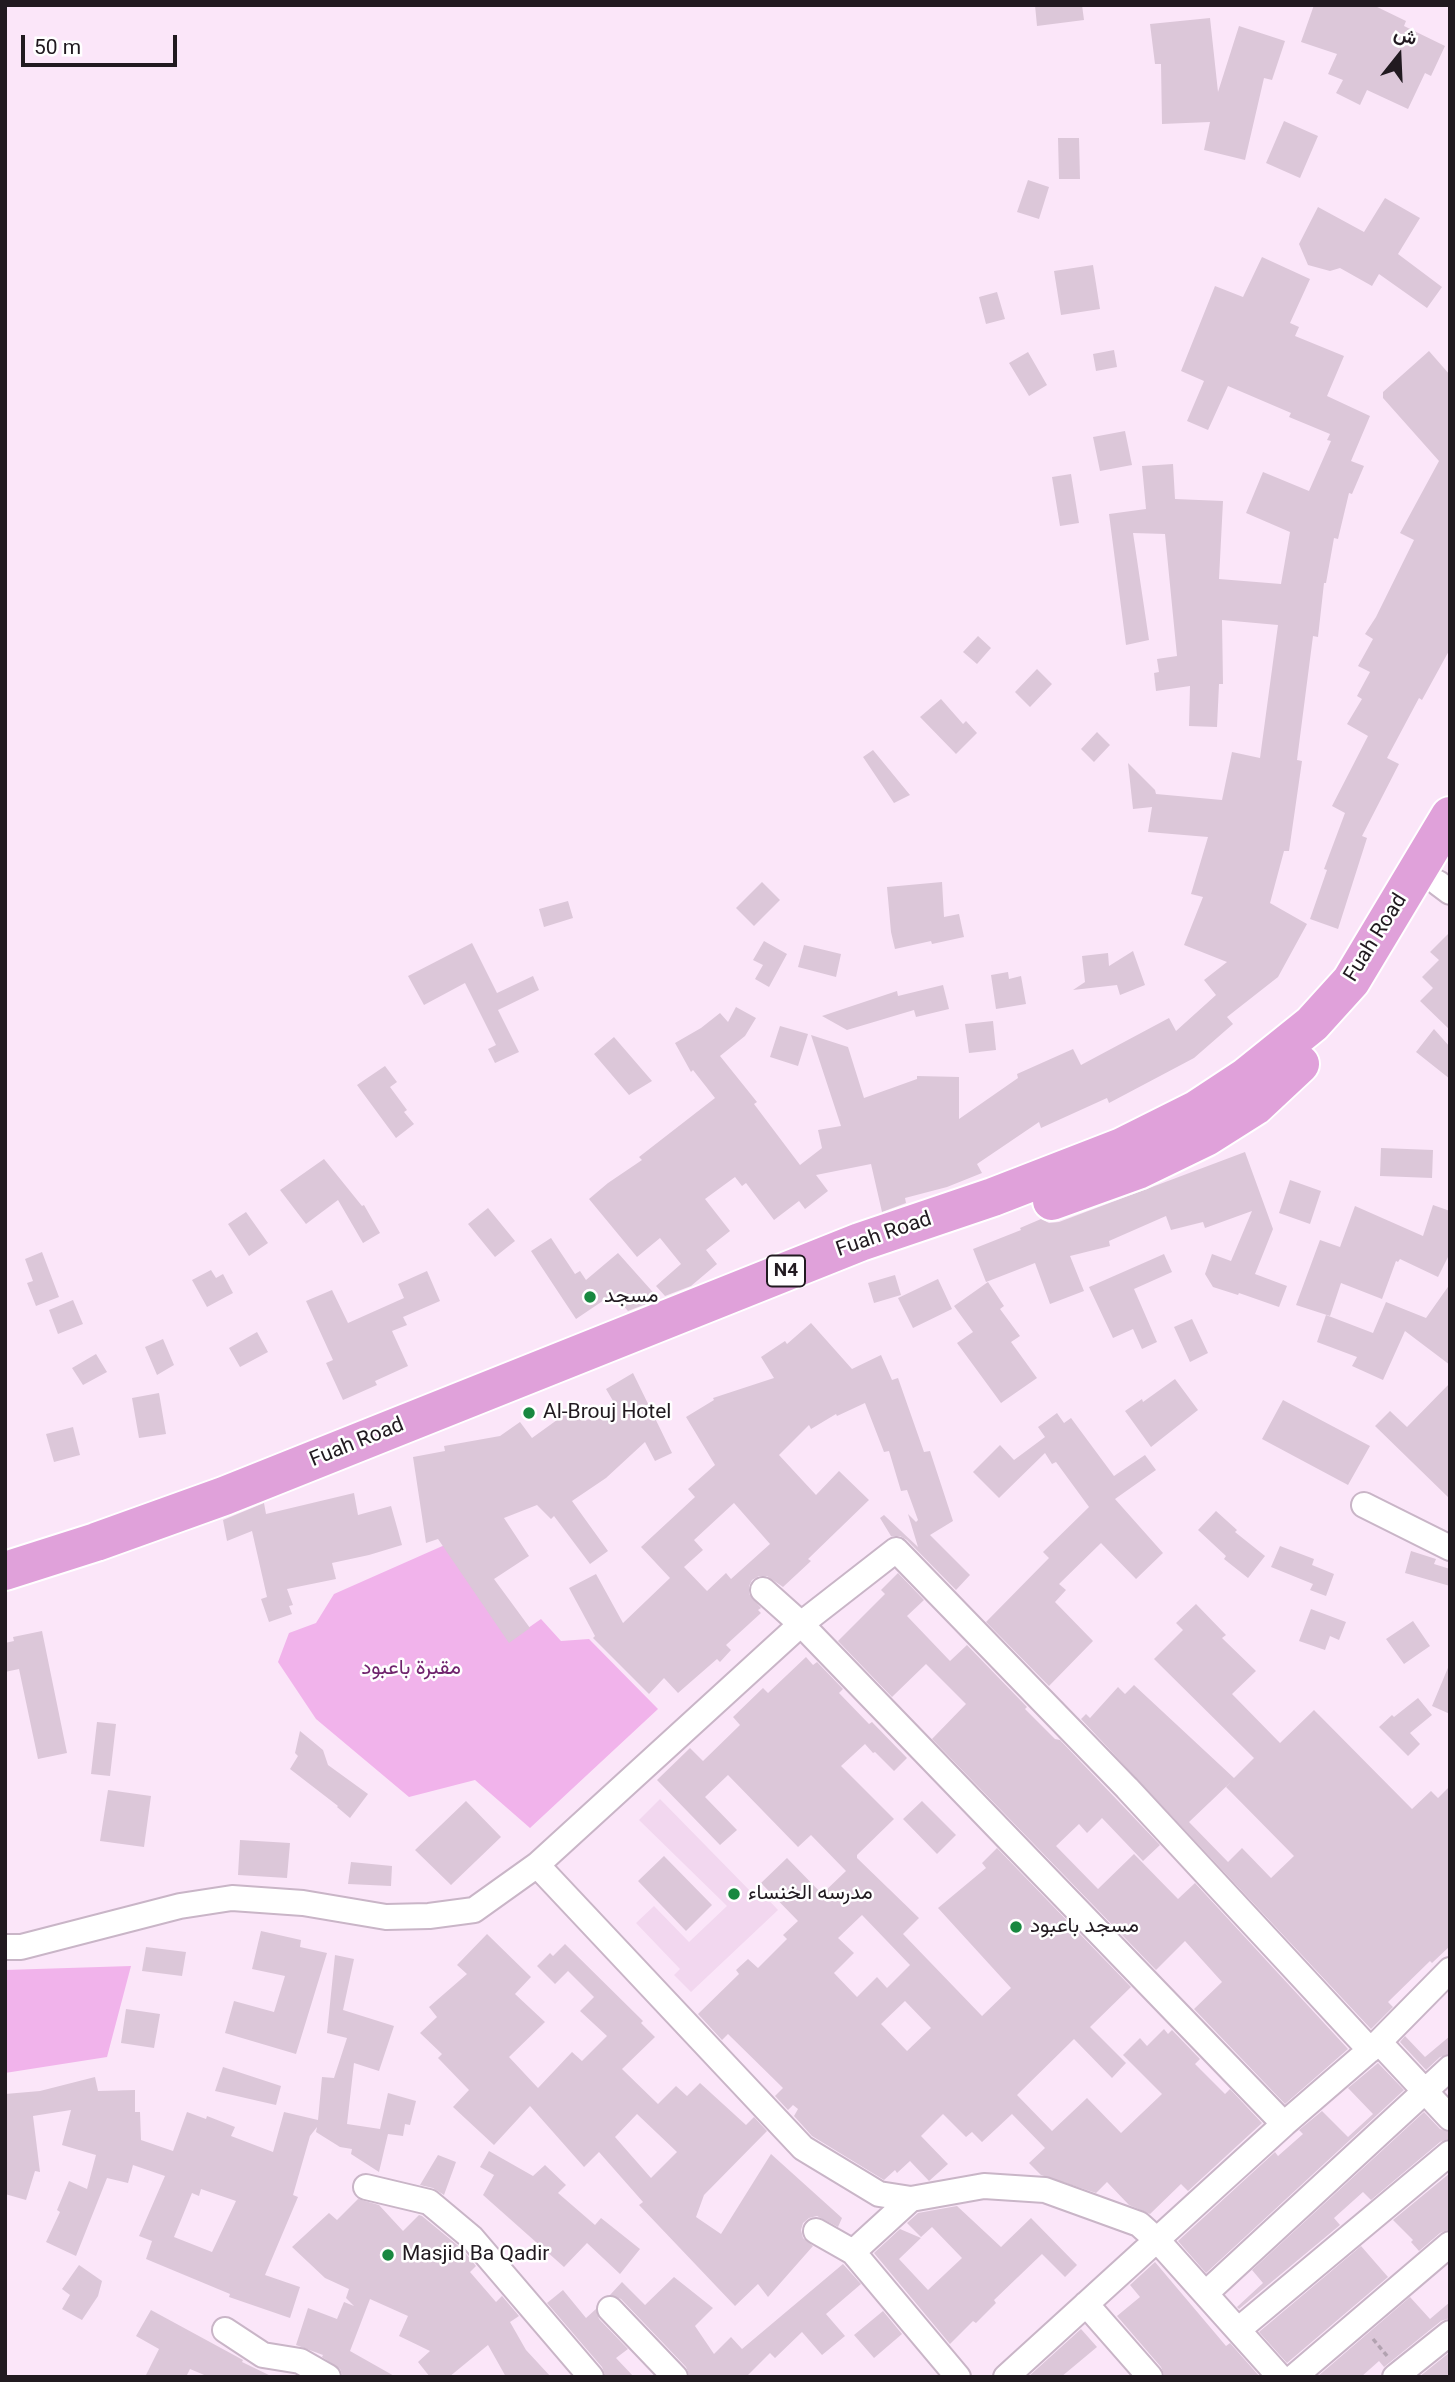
<!DOCTYPE html>
<meta charset="utf-8">
<style>
body{margin:0}
#map{position:relative;width:1455px;height:2382px;overflow:hidden;background:#fbe6f9;font-family:Roboto,Vazirmatn,sans-serif}
canvas{display:block}
.frame{position:absolute;inset:0;border:7px solid #211a20;pointer-events:none}
.north{position:absolute;left:1364px;top:21px;width:70px;height:70px;-webkit-text-stroke:5px #fff;paint-order:stroke;rotate:18deg;font-size:19px;font-weight:700;line-height:28px;text-align:center;color:#211a20}
.north::after{content:'';display:block;margin:auto;width:24px;height:32px;background:#211a20;clip-path:polygon(50% 0,100% 100%,50% 72%,0 100%)}
.scale{position:absolute;left:21px;top:35px;width:156px;height:32px;box-sizing:border-box;border:4px solid #211a20;border-top:0;padding-left:9px;font-size:21px;line-height:24px;white-space:nowrap;color:#211a20;-webkit-text-stroke:5px #fff;paint-order:stroke}
</style>
<div id="map">
<canvas width="1455" height="2382"></canvas>
<div class="frame"></div>
<div class="north">ش</div>
<div class="scale">50 m</div>
</div>
<script>
const ctx = document.querySelector('canvas').getContext('2d');
ctx.lineJoin = 'round';
function paint(path, color) {
  ctx.fillStyle = color;
  ctx.fill(path, 'evenodd');
}
function shape(rows) {
  const path = new Path2D();
  for (const r of rows) {
    path.moveTo(r[0], r[1]);
    for (let i = 2; i < r.length; i += 2) path.lineTo(r[i], r[i + 1]);
  }
  return path;
}
function stroke(path, color, width, dash) {
  ctx.strokeStyle = color;
  ctx.lineWidth = width;
  ctx.lineCap = dash ? 'butt' : 'round';
  ctx.setLineDash(dash || []);
  ctx.stroke(path);
}
function label(font, color, halo, rows, align = 'center') {
  ctx.font = font + ' Roboto,Vazirmatn,sans-serif';
  ctx.lineWidth = 5;
  ctx.setLineDash([]);
  ctx.textBaseline = 'middle';
  ctx.strokeStyle = halo;
  ctx.fillStyle = color;
  for (const [text, x, y, turn = 0] of rows) {
    ctx.save();
    ctx.translate(x, y);
    ctx.rotate((+turn || 0) * Math.PI / 180);
    ctx.textAlign = isNaN(turn) ? turn : align;
    if (halo) ctx.strokeText(text, 0, 0);
    ctx.fillText(text, 0, 0);
    ctx.restore();
  }
}
const built = shape([
 [660,1799,755,1896,761,1892,778,1910,691,1992,674,1975,680,1969,636,1923,654,1906,689,1942,727,1906,639,1820]
]);
const green = shape([
 [447,1544,511,1640,541,1619,561,1641,589,1639,658,1709,530,1828,475,1780,409,1797,316,1719,278,1662,289,1633,316,1623,334,1594],
 [131,1966,107,2057,5,2073,5,1970]
]);
const building = shape([
 [1035,5,1082,5,1084,20,1037,26],
 [1314,5,1373,5,1406,21,1404,26,1445,46,1431,76,1425,73,1408,109,1367,90,1360,105,1336,93,1343,80,1328,74,1337,54,1301,42],
 [1210,18,1218,92,1239,26,1285,41,1272,80,1264,78,1245,160,1204,150,1210,122,1162,124,1161,64,1155,64,1150,24],
 [1284,121,1318,136,1300,178,1266,163],
 [1058,138,1079,138,1080,179,1059,179],
 [1028,180,1049,187,1039,219,1017,212],
 [1385,198,1420,218,1398,254,1442,287,1427,308,1379,274,1372,286,1340,268,1330,271,1308,265,1299,244,1318,207,1364,232],
 [1262,257,1310,279,1290,323,1299,327,1295,336,1344,356,1327,396,1370,416,1351,461,1364,466,1352,494,1349,493,1338,539,1334,538,1326,583,1324,583,1318,637,1313,636,1297,760,1302,761,1289,851,1284,851,1270,903,1307,924,1278,977,1227,1017,1233,1024,1194,1058,1109,1103,1107,1098,1041,1128,1039,1122,977,1164,982,1173,947,1187,905,1198,906,1203,882,1212,871,1164,816,1175,828,1191,805,1209,799,1201,774,1220,746,1183,742,1186,735,1177,705,1199,730,1231,706,1250,717,1264,691,1286,665,1296,656,1286,681,1264,660,1238,637,1257,589,1199,608,1183,642,1160,639,1157,715,1098,693,1070,691,1072,675,1043,701,1028,720,1013,728,1022,736,1007,756,1018,745,1036,720,1056,757,1102,754,1104,800,1165,822,1148,818,1130,841,1126,811,1035,848,1047,864,1098,917,1079,917,1076,959,1077,959,1119,1018,1078,1017,1074,1073,1049,1081,1065,1169,1018,1176,1031,1216,995,1204,980,1227,962,1184,945,1203,897,1191,894,1208,837,1148,832,1152,807,1133,809,1128,763,1155,790,1156,794,1222,800,1232,752,1260,758,1278,625,1222,620,1223,684,1219,684,1217,727,1189,726,1190,686,1156,691,1154,673,1159,672,1157,659,1177,656,1165,534,1133,533,1149,640,1126,645,1109,514,1146,509,1142,466,1173,464,1175,499,1223,501,1219,579,1281,584,1290,532,1246,513,1263,472,1309,491,1331,441,1327,440,1330,434,1289,417,1291,413,1228,386,1208,430,1187,421,1204,381,1181,371,1215,286,1243,297],
 [1093,265,1100,309,1061,315,1054,271],
 [997,292,1005,319,986,324,979,297],
 [1114,350,1117,367,1096,371,1093,354],
 [1429,351,1450,375,1450,649,1422,700,1419,698,1387,758,1399,764,1362,836,1367,838,1338,929,1310,919,1327,870,1324,869,1345,813,1332,806,1368,736,1347,724,1362,699,1357,696,1370,672,1358,666,1373,639,1365,634,1376,617,1414,540,1400,533,1439,461,1383,398,1383,392],
 [1028,352,1047,385,1029,396,1009,363],
 [1125,431,1132,465,1100,471,1093,437],
 [1071,474,1079,523,1060,526,1052,477],
 [978,636,991,648,977,664,963,652],
 [1037,669,1052,684,1030,707,1015,692],
 [941,699,963,724,966,721,977,733,956,754,920,717],
 [1097,732,1110,745,1094,762,1081,749],
 [873,750,910,795,894,803,863,757],
 [762,882,780,900,754,926,736,908],
 [942,882,944,917,959,914,964,937,932,944,931,941,895,949,891,932,887,887],
 [568,901,573,918,544,927,539,909],
 [1450,932,1450,1030,1420,1001,1433,988,1422,977,1439,960,1430,952],
 [764,941,787,954,769,987,755,979,763,965,753,960],
 [472,943,497,993,533,976,539,990,498,1010,519,1052,495,1063,488,1049,496,1045,465,983,424,1005,408,976],
 [804,945,841,954,836,977,798,967],
 [1133,951,1145,985,1120,995,1117,985,1073,990,1085,982,1082,956,1108,953,1109,966],
 [1008,972,1009,979,1021,976,1026,1004,996,1009,991,975],
 [943,985,949,1009,916,1017,914,1010,847,1030,822,1016,897,991,898,996],
 [993,1021,996,1050,969,1053,965,1024],
 [780,1026,808,1034,798,1066,770,1057],
 [1434,1029,1450,1047,1450,1079,1416,1052],
 [614,1037,652,1081,629,1095,594,1054],
 [385,1066,397,1082,390,1087,407,1110,404,1112,414,1124,396,1138,357,1085],
 [1381,1148,1433,1150,1432,1178,1380,1176],
 [1245,1152,1273,1229,1255,1274,1287,1286,1279,1307,1239,1293,1238,1295,1213,1287,1205,1274,1212,1254,1231,1261,1252,1211,1205,1228,1203,1222,1171,1230,1166,1216,1109,1241,1110,1246,1070,1256,1084,1291,1050,1304,1035,1263,986,1282,973,1249,1021,1230,1020,1228,1041,1219,1049,1223,1059,1222],
 [324,1159,362,1206,364,1205,380,1233,363,1243,338,1200,306,1224,280,1190],
 [1290,1180,1321,1191,1310,1224,1279,1213],
 [1433,1205,1450,1211,1450,1253,1438,1277,1400,1259,1398,1262,1396,1261,1382,1299,1341,1283,1330,1316,1296,1305,1320,1240,1340,1247,1355,1206,1423,1236],
 [488,1208,515,1241,495,1257,468,1224],
 [246,1212,268,1243,249,1256,228,1224],
 [551,1238,575,1274,580,1271,586,1280,618,1253,659,1299,628,1311,613,1294,576,1319,531,1251],
 [42,1252,59,1297,36,1306,27,1283,33,1281,25,1259],
 [1164,1254,1172,1272,1134,1289,1157,1342,1142,1349,1133,1329,1113,1338,1089,1287],
 [211,1270,216,1278,223,1274,233,1293,207,1307,192,1280],
 [427,1271,440,1301,403,1317,407,1325,392,1331,408,1366,375,1381,377,1385,343,1400,326,1363,333,1360,306,1301,332,1290,348,1323,404,1298,398,1284],
 [895,1275,901,1295,874,1303,868,1283],
 [938,1279,952,1309,913,1328,898,1298],
 [988,1282,1004,1306,1000,1309,1020,1336,1011,1342,1037,1378,1001,1403,957,1343,973,1332,954,1306],
 [1450,1284,1450,1365,1405,1331,1383,1380,1352,1366,1357,1357,1317,1342,1326,1315,1373,1333,1386,1302,1426,1318],
 [73,1300,83,1324,58,1334,49,1310],
 [1192,1319,1208,1353,1190,1362,1174,1327],
 [811,1323,852,1369,881,1355,892,1380,898,1378,924,1452,930,1451,953,1521,930,1535,970,1575,956,1590,907,1540,900,1536,891,1536,880,1518,884,1515,918,1547,908,1514,916,1522,918,1520,907,1490,901,1491,889,1451,884,1452,865,1403,837,1416,836,1414,811,1429,809,1425,779,1455,816,1495,839,1471,869,1500,808,1559,811,1561,783,1587,767,1576,759,1576,752,1580,749,1586,749,1594,761,1608,758,1610,761,1613,726,1645,731,1650,720,1662,717,1659,678,1693,664,1678,649,1694,593,1638,595,1636,569,1588,596,1574,623,1623,670,1578,641,1547,695,1497,688,1489,715,1465,686,1417,714,1400,713,1398,774,1378,761,1357,785,1341,787,1344],
 [734,1503,770,1544,731,1579,726,1573,707,1591,684,1567,703,1550,694,1540],
 [257,1332,268,1352,240,1367,229,1348],
 [163,1339,174,1365,157,1375,145,1347],
 [96,1354,107,1372,83,1385,72,1368],
 [633,1373,672,1453,655,1461,645,1442,606,1478,572,1501,608,1551,590,1564,554,1516,551,1519,537,1505,504,1518,529,1556,494,1579,530,1628,509,1643,438,1539,426,1543,413,1457,445,1451,444,1446,500,1436,520,1422,532,1438,575,1407,585,1421,616,1406,606,1389],
 [1175,1379,1198,1410,1151,1447,1125,1411,1142,1399,1143,1402],
 [1450,1383,1450,1499,1375,1426,1390,1411,1407,1427],
 [159,1393,166,1434,139,1438,132,1398],
 [1283,1400,1370,1446,1348,1485,1262,1439],
 [1057,1413,1064,1423,1071,1418,1114,1476,1145,1455,1156,1470,1115,1499,1163,1553,1136,1579,1101,1543,1059,1584,1066,1590,1055,1602,1093,1641,1049,1686,986,1622,1049,1558,1043,1552,1089,1507,1056,1462,1052,1464,1045,1453,999,1498,973,1472,1000,1445,1014,1460,1045,1437,1038,1427],
 [73,1427,80,1455,54,1462,46,1434],
 [354,1493,358,1515,391,1506,402,1545,369,1555,332,1563,336,1579,287,1589,293,1605,289,1606,292,1614,269,1622,261,1599,267,1597,252,1531,227,1541,223,1520,264,1503,266,1514],
 [1216,1511,1237,1530,1235,1532,1265,1556,1248,1578,1224,1559,1226,1556,1198,1530],
 [1280,1546,1314,1559,1312,1565,1334,1574,1326,1596,1310,1590,1313,1584,1271,1567],
 [1411,1551,1436,1559,1434,1564,1450,1569,1450,1586,1405,1573],
 [898,1573,924,1600,907,1616,950,1661,967,1645,1027,1707,1025,1709,1055,1739,1060,1740,1160,1845,1143,1861,1102,1818,1087,1833,1079,1824,1056,1846,1098,1889,1134,1854,1178,1899,1195,1883,1348,2049,1285,2104,1194,2009,1222,1982,1185,1941,1156,1970,932,1739,966,1704,926,1664,892,1697,838,1641,885,1594,881,1590],
 [1196,1604,1226,1635,1222,1638,1256,1671,1232,1694,1280,1743,1314,1710,1412,1809,1431,1791,1438,1798,1450,1786,1450,1946,1432,1963,1430,1961,1388,2002,1393,2007,1371,2029,1081,1719,1086,1714,1090,1718,1118,1687,1125,1694,1134,1685,1234,1778,1254,1758,1154,1659,1183,1630,1176,1623],
 [1231,1782,1226,1787,1294,1856,1271,1878,1242,1848,1228,1862,1189,1822],
 [1311,1609,1346,1622,1339,1640,1330,1636,1325,1650,1299,1641],
 [1413,1621,1430,1646,1404,1664,1386,1639],
 [42,1631,67,1753,38,1759,19,1669,5,1672,5,1643,14,1641,13,1637],
 [806,1657,813,1665,817,1662,843,1689,839,1693,869,1724,872,1722,907,1758,894,1771,875,1752,873,1753,865,1744,841,1766,894,1819,857,1855,857,1858,919,1918,903,1934,982,2016,1011,1988,938,1908,986,1868,982,1863,997,1848,1131,1987,1090,2027,1126,2063,1112,2078,1074,2039,1017,2095,1052,2131,1087,2098,1121,2133,1162,2094,1123,2055,1140,2038,1147,2046,1164,2029,1168,2034,1172,2030,1200,2059,1195,2064,1225,2094,1230,2089,1262,2123,1188,2191,1181,2184,1150,2214,1129,2205,1107,2182,1096,2193,1041,2175,1029,2163,1045,2148,1012,2114,982,2142,972,2132,966,2137,943,2114,921,2136,948,2164,929,2181,910,2161,897,2173,895,2170,884,2180,812,2136,794,2116,798,2109,793,2105,788,2110,775,2096,783,2088,728,2034,722,2040,698,2014,739,1974,736,1970,748,1959,758,1968,787,1939,783,1935,798,1921,761,1883,787,1858,822,1894,846,1871,811,1835,798,1847,728,1775,705,1797,737,1830,720,1845,657,1780,690,1748,703,1761,740,1725,733,1717,763,1688,768,1693],
 [862,1915,910,1965,887,1988,877,1977,857,1997,834,1973,854,1953,838,1938],
 [905,2001,931,2028,907,2051,881,2024],
 [1450,1663,1450,1714,1432,1706],
 [1418,1698,1432,1715,1410,1733,1420,1744,1408,1756,1379,1727,1392,1715,1394,1717],
 [97,1722,116,1724,110,1776,91,1774],
 [300,1731,323,1750,328,1765,368,1794,350,1818,337,1807,338,1806,290,1769,298,1756,295,1753],
 [108,1790,151,1796,144,1847,100,1841],
 [466,1801,501,1837,451,1885,415,1850],
 [922,1801,956,1835,937,1854,903,1819],
 [240,1840,290,1843,287,1878,238,1875],
 [664,1856,712,1905,686,1931,638,1881],
 [351,1862,392,1866,391,1886,348,1884],
 [261,1931,301,1940,300,1947,327,1953,296,2054,225,2033,234,2001,274,2012,285,1976,252,1969],
 [487,1934,531,1977,515,1994,545,2022,509,2057,538,2088,572,2052,582,2061,607,2036,580,2011,594,1997,568,1971,555,1984,537,1966,550,1953,553,1956,565,1944,643,2021,641,2023,655,2037,622,2069,658,2104,676,2086,687,2096,700,2083,746,2125,754,2117,767,2131,704,2195,696,2217,721,2234,771,2154,842,2218,838,2227,817,2216,809,2218,803,2223,801,2230,803,2238,813,2246,768,2297,758,2284,735,2306,639,2205,643,2202,599,2152,584,2167,530,2106,494,2145,453,2107,469,2090,438,2058,442,2054,420,2033,437,2017,429,2007,467,1974,457,1965],
 [637,2114,677,2152,651,2178,615,2137],
 [146,1947,186,1952,182,1976,142,1971],
 [335,1955,354,1959,343,2010,394,2026,379,2071,354,2063,347,2124,380,2129,388,2093,416,2101,410,2125,405,2124,403,2136,388,2134,379,2172,351,2154,352,2149,340,2147,316,2132,317,2127,310,2136,293,2195,298,2197,265,2275,300,2287,290,2318,229,2297,230,2294,146,2259,152,2241,139,2236,165,2176,133,2165,128,2183,107,2178,76,2256,46,2242,60,2212,57,2210,69,2181,87,2189,96,2155,62,2145,71,2110,33,2116,40,2172,35,2171,26,2200,5,2194,5,2094,40,2091,95,2077,98,2091,135,2090,135,2112,140,2112,141,2140,173,2151,187,2112,206,2119,207,2116,235,2127,231,2136,273,2152,284,2112,318,2120,322,2077,334,2078,347,2038,327,2033],
 [201,2189,236,2201,212,2252,174,2237,192,2193,199,2196],
 [126,2009,160,2014,154,2048,121,2043],
 [1405,2036,1425,2057,1450,2036,1450,2054,1440,2057,1426,2070,1400,2042],
 [1378,2063,1404,2090,1206,2273,1178,2241,1275,2152,1278,2156,1303,2134,1299,2130,1322,2111,1348,2137,1373,2114,1348,2088],
 [223,2067,281,2086,276,2105,215,2091],
 [1424,2112,1440,2129,1450,2132,1450,2138,1440,2142,1371,2200,1363,2192,1334,2218,1340,2225,1239,2309,1237,2307,1263,2283,1252,2270],
 [489,2151,533,2176,545,2165,566,2185,558,2193,595,2225,601,2218,640,2249,620,2274,587,2243,564,2267,483,2195,494,2175,480,2167],
 [438,2155,456,2162,444,2195,433,2188,420,2185],
 [1450,2173,1450,2229,1440,2233,1419,2251,1411,2242,1413,2240,1393,2220],
 [358,2199,379,2205,403,2231,419,2215,422,2216,462,2249,476,2266,470,2272,496,2302,502,2296,519,2316,510,2322,526,2350,551,2377,506,2377,488,2345,449,2377,430,2377,418,2362,430,2351,399,2336,408,2316,370,2299,350,2351,396,2377,343,2377,340,2369,322,2357,323,2355,296,2345,308,2308,337,2319,344,2302,354,2306,346,2298,349,2289,325,2278,292,2247,329,2213,337,2220],
 [957,2206,1001,2247,1031,2218,1077,2265,1065,2277,1042,2254,994,2300,996,2303,976,2323,973,2321,950,2344,874,2253,900,2229,921,2238,899,2259,928,2290,962,2258,932,2227,921,2237,907,2223,918,2213],
 [1361,2246,1388,2277,1287,2363,1259,2332],
 [1155,2262,1226,2346,1230,2343,1260,2377,1165,2377,1161,2367,1117,2316,1140,2297,1130,2285],
 [843,2264,861,2284,826,2314,845,2336,822,2355,802,2332,775,2358,770,2353,746,2377,690,2377,686,2367,621,2299,610,2295,622,2282,645,2305,674,2277,713,2308,695,2326,714,2354,731,2337,742,2349],
 [79,2265,102,2281,98,2296,82,2320,62,2309,70,2295,62,2289],
 [563,2290,586,2318,596,2309,599,2319,628,2349,616,2358,634,2377,606,2377,602,2367,547,2303],
 [1410,2297,1430,2319,1450,2302,1450,2318,1441,2321,1384,2367,1379,2361,1361,2377,1317,2377],
 [151,2310,243,2360,242,2362,273,2377,209,2377,190,2369,186,2377,145,2377,159,2349,136,2336],
 [883,2311,902,2334,874,2358,854,2335],
 [1081,2329,1097,2347,1061,2377,1028,2377],
 [1450,2352,1450,2377,1419,2377]
]);
const path = shape([
 [1373,2339,1388,2357]
]);
const street = shape([
 [1438,883,1450,892],
 [1364,1505,1450,1548],
 [763,1590,801,1624,1284,2124],
 [537,1865,803,2148,879,2194,911,2199,984,2186,1045,2190,1139,2224,1158,2241,1280,2377],
 [5,1947,21,1947,180,1906,232,1898,303,1903,386,1917,429,1916,474,1910,537,1865,801,1624,896,1550,1127,1788,1370,2050],
 [1379,2042,1450,2118],
 [366,2187,429,2202,472,2238,591,2377],
 [816,2231,853,2252,958,2377],
 [853,2252,911,2199],
 [1206,2293,1450,2068],
 [1086,2304,1150,2377],
 [610,2309,675,2377],
 [225,2330,263,2355,300,2361,328,2377],
 [1238,2330,1450,2153],
 [1006,2377,1284,2124,1379,2042,1450,1970],
 [1294,2377,1450,2244],
 [1395,2377,1450,2333]
]);
const highway = shape([
 [1052,1201,1138,1170,1206,1137,1255,1106,1300,1064],
 [5,1571,96,1542,224,1496,860,1242,993,1197,1122,1147,1196,1110,1246,1077,1312,1024,1351,981,1450,816]
]);
const markers = [
 [590,1297,7,"#188840"],
 [529,1413,7,"#188840"],
 [734,1894,7,"#188840"],
 [1016,1927,7,"#188840"],
 [388,2255,7,"#188840"]
];
const shields = [
 [786,1271,38]
];
const shieldNames = [
 ["N4",786,1271]
];
const streetNames = [
 ["Fuah Road",1376,938,-58],
 ["Fuah Road",884,1235,-19],
 ["Fuah Road",357,1443,-22]
];
const poiNames = [
 ["مسجد",604,1297],
 ["Al-Brouj Hotel",543,1413],
 ["مدرسه الخنساء",748,1894],
 ["مسجد باعبود",1030,1927],
 ["Masjid Ba Qadir",402,2255]
];
const parkNames = [
 ["مقبرة باعبود",411,1669]
];
paint(built, '#f2d7ef');
paint(green, '#f1b3eb');
paint(building, '#dcc7d9');
stroke(street, '#c9b5c7', 28);
stroke(highway, '#fff', 42);
stroke(path, '#b2a2b0', 3.5, [5, 3.5]);
stroke(street, '#fff', 24);
stroke(highway, '#e0a1da', 38);
for (const [x, y, r, color] of markers) {
  const dot = new Path2D();
  dot.arc(x, y, r, 0, 2 * Math.PI);
  ctx.fillStyle = color;
  ctx.fill(dot);
  stroke(dot, '#fff', 2.5);
}
for (const [x, y, w] of shields) {
  const box = new Path2D();
  box.roundRect(x - w / 2, y - 15.5, w, 31, 5);
  ctx.fillStyle = '#fff';
  ctx.fill(box);
  stroke(box, '#211a20', 2);
}
label('bold 19px', '#211a20', null, shieldNames);
label('21px', '#211a20', '#fff', streetNames);
label('21px', '#211a20', '#fff', poiNames, 'left');
label('21px', '#70246d', '#fff', parkNames);
</script>
